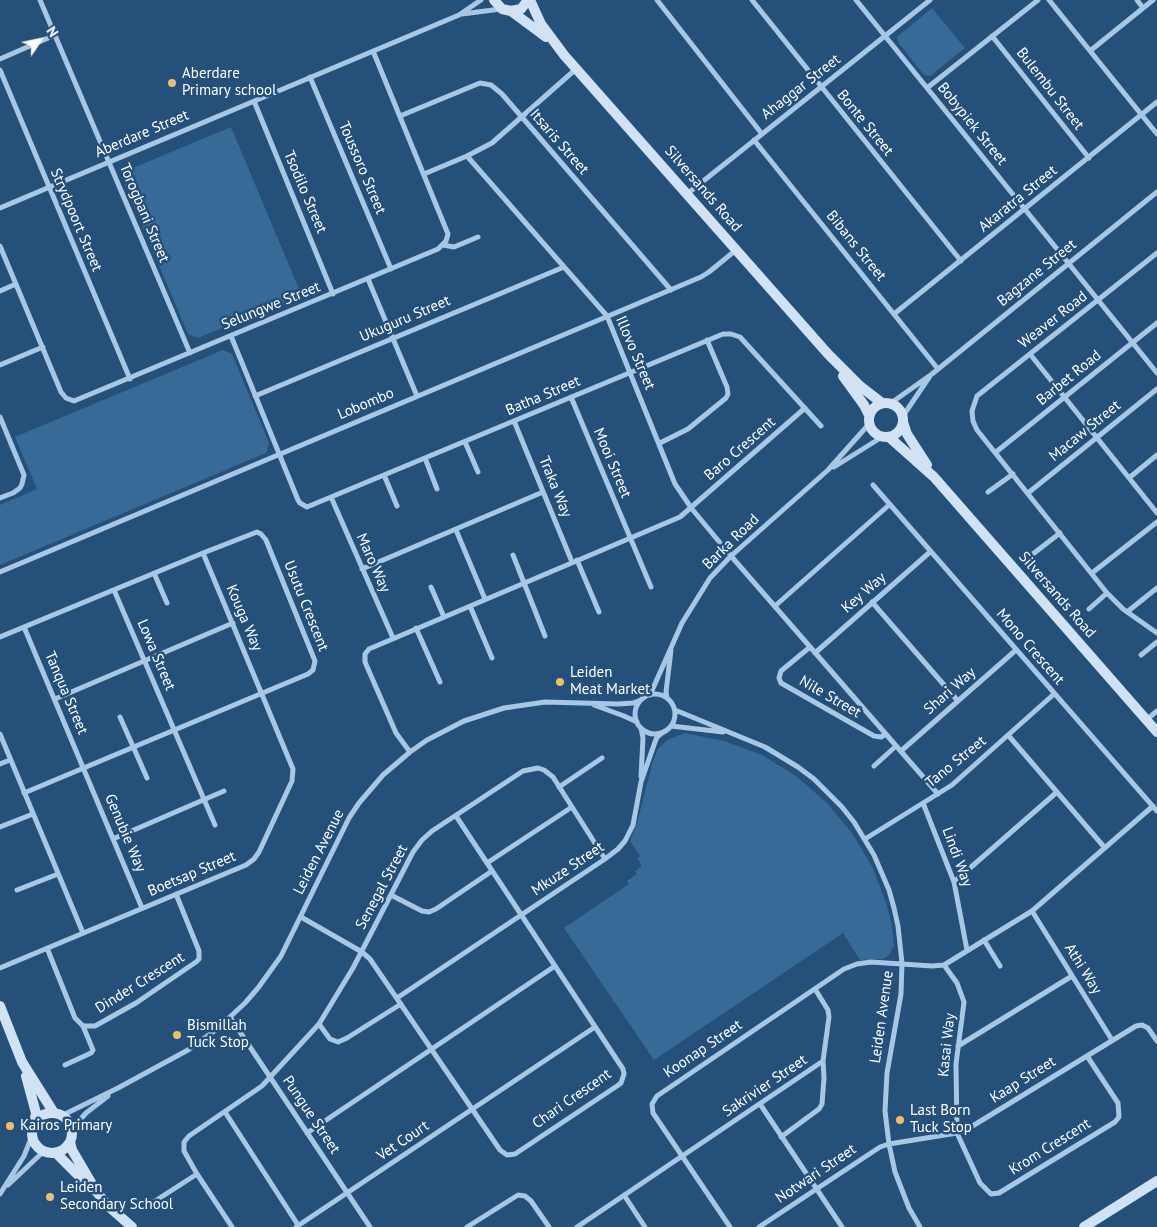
<!DOCTYPE html>
<style>
body{margin:0}
#map{position:relative;width:1157px;height:1227px;overflow:hidden;background:#24507a;font-family:"PT Sans",sans-serif}
canvas{display:block}
.north{position:absolute;left:15px;top:15px;width:50px;height:50px;-webkit-text-stroke:4px #24507a;paint-order:stroke;rotate:56deg;font-size:14px;font-weight:700;line-height:20px;text-align:center;color:#fff}
.north::after{content:'';display:block;margin:auto;width:18px;height:22px;background:#fff;clip-path:polygon(50% 0,100% 100%,50% 72%,0 100%)}
</style>
<div id="map">
<canvas width="1157" height="1227"></canvas>
<div class="north">N</div>
</div>
<script>
const ctx = document.querySelector('canvas').getContext('2d');
ctx.lineJoin = 'round';
function paint(path, color) {
  ctx.fillStyle = color;
  ctx.fill(path, 'evenodd');
}
function shape(rows) {
  const path = new Path2D();
  for (const r of rows) {
    if (r.length === 3) {
      path.moveTo(r[0] + r[2], r[1]);
      path.arc(r[0], r[1], r[2], 0, 2 * Math.PI);
      continue;
    }
    path.moveTo(r[0], r[1]);
    for (let i = 2; i < r.length; i += 2) path.lineTo(r[i], r[i + 1]);
  }
  return path;
}
function stroke(path, color, width, dash) {
  ctx.strokeStyle = color;
  ctx.lineWidth = width;
  ctx.lineCap = dash ? 'butt' : 'round';
  ctx.setLineDash(dash || []);
  ctx.stroke(path);
}
function label(font, color, halo, rows, align = 'center') {
  ctx.font = font + ' "PT Sans",sans-serif';
  ctx.lineWidth = 5;
  ctx.setLineDash([]);
  ctx.textBaseline = 'middle';
  ctx.strokeStyle = halo;
  ctx.fillStyle = color;
  for (const [text, x, y, turn = 0] of rows) {
    ctx.save();
    ctx.translate(x, y);
    ctx.rotate((+turn || 0) * Math.PI / 180);
    ctx.textAlign = isNaN(turn) ? turn : align;
    if (halo) ctx.strokeText(text, 0, 0);
    ctx.fillText(text, 0, 0);
    ctx.restore();
  }
}
const green = shape([
 [932,8,965,48,930,76,924,75,898,42,897,37],
 [231,127,299,289,293,299,198,338,188,334,125,185,128,170],
 [223,350,232,354,269,443,266,453,0,565,0,505,37,489,15,437],
 [685,733,724,741,762,755,796,776,826,802,852,833,873,868,887,906,892,926,894,946,889,955,883,959,860,960,843,933,654,1060,564,928,629,884,627,881,637,874,635,871,642,866,637,858,640,856,630,841,637,823,653,761,658,749,667,740]
]);
const street = shape([
 [40,0,190,353],
 [657,0,762,134],
 [752,0,961,261],
 [856,0,1157,373],
 [1049,0,1157,134],
 [1137,0,1143,8],
 [462,14,501,9],
 [992,36,1089,158],
 [1090,51,1153,0],
 [0,59,55,35],
 [0,70,130,379],
 [310,77,391,269],
 [927,88,1038,0],
 [254,101,333,294],
 [400,116,480,83,491,85,502,94,671,290],
 [754,140,938,369],
 [467,156,607,316,675,484,692,509,731,556,938,794],
 [424,174,467,156,492,143,576,69],
 [687,194,930,0],
 [0,208,459,15,481,0],
 [443,245,454,247,478,237],
 [0,246,61,392,66,398,74,401,438,249,446,241,448,234,373,51],
 [1157,253,977,396,972,411,973,421,977,430,1107,593,1123,609,1157,633],
 [368,279,417,396],
 [0,291,16,284],
 [894,314,1157,102],
 [231,336,298,500,300,503,307,507,723,334,731,334,740,337,821,426],
 [1030,354,1157,513],
 [0,365,43,347],
 [255,396,564,267],
 [571,397,651,587],
 [891,403,932,374,1157,192],
 [903,416,930,376],
 [0,417,24,475,22,484,20,488,13,493,0,498],
 [514,421,572,562],
 [465,442,478,472],
 [660,443,688,429,726,398,728,394,727,387,707,340],
 [996,452,1157,323],
 [425,458,437,489],
 [834,467,882,437],
 [384,475,397,506],
 [1129,478,1157,455],
 [873,485,1157,811],
 [988,492,1013,474],
 [1028,493,1157,389],
 [331,497,393,638],
 [456,530,485,599],
 [513,555,545,636],
 [1029,557,1060,533],
 [577,560,599,612],
 [362,569,543,492],
 [0,572,701,277,709,272,736,250],
 [154,573,167,603],
 [1092,573,1157,522],
 [431,587,444,617],
 [114,590,215,825],
 [872,602,958,701],
 [470,606,492,658],
 [775,606,889,505],
 [1089,609,1107,593],
 [1127,612,1157,588],
 [24,627,142,908],
 [416,628,440,682],
 [0,637,203,553,257,532,261,534,266,540,315,661,313,670,308,674,24,793],
 [810,647,781,671,779,678,781,683,874,736,881,737,886,734],
 [815,653,930,552],
 [1141,655,1157,642],
 [655,714,20],
 [650,695,682,623,710,578,731,556,828,470,869,424],
 [667,698,666,692,671,650],
 [55,699,233,623],
 [594,705,624,716,637,722],
 [675,710,765,747,798,767,814,779,842,807,854,822,874,855,889,890,894,908,898,926,902,963,901,994,887,1073,885,1111,889,1144,895,1172,909,1208,920,1227],
 [120,717,147,778],
 [1146,720,1157,711],
 [671,726,723,732],
 [641,728,643,738,641,777],
 [0,734,83,933],
 [1008,735,1105,848],
 [901,751,1016,650],
 [410,752,396,733,365,662,365,654,369,649,680,517,805,408],
 [0,764,10,760],
 [874,766,896,746],
 [559,787,602,758],
 [923,803,954,882,967,950],
 [0,827,33,814],
 [113,839,224,791],
 [865,839,952,785,1054,694],
 [487,863,572,807],
 [954,882,1057,792],
 [17,890,58,874],
 [391,895,422,911,429,912,436,909,492,871],
 [1032,911,1112,1040],
 [301,917,362,952,370,959,500,1150,507,1155,515,1154,617,1086,621,1083,624,1074,623,1069,456,816],
 [984,940,1000,966],
 [47,948,75,1018,83,1026,93,1050,91,1053,65,1065],
 [944,965,957,983,964,1002,956,1064,957,1133,980,1183,991,1194,999,1193,1115,1122,1119,1117,1118,1103,1087,1056],
 [0,968,246,865,254,859,259,852,292,781,293,769,203,553],
 [397,998,605,859,618,849,625,841,633,825,641,782,655,742,657,737,662,733],
 [230,1017,370,1227],
 [319,1024,330,1039,338,1042,347,1038,401,1004],
 [83,1026,95,1026,136,1003,196,962,199,959,199,951,176,894],
 [958,1046,1072,976],
 [760,1104,842,1227],
 [225,1112,298,1225],
 [61,1116,118,1088,188,1050,217,1029,245,1003,258,988,281,956,349,818,359,803,383,775,410,752,427,740,464,721,504,708,545,702,618,704,633,703,641,700],
 [71,1130,86,1113,108,1096],
 [307,1133,555,966],
 [781,1137,819,1109,822,1104,824,1078,823,1061],
 [8,1185,43,1152],
 [0,1194,24,1156,32,1136],
 [624,1195,645,1227],
 [152,1203,197,1174],
 [232,1227,197,1174,184,1151,184,1142,189,1136,262,1086,319,1024,353,968,413,852,422,840,432,831,523,771,538,768,544,770,553,777,605,859],
 [296,1227,595,1027],
 [467,1227,518,1195,525,1196,531,1201,549,1227],
 [577,1227,823,1061,829,1017,828,1010,815,989],
 [730,1227,653,1113,652,1104,657,1096,844,969,857,964,871,962,932,966,944,965,1032,911,1153,806],
 [759,1227,880,1147,889,1144,957,1133,966,1130,1136,1026,1142,1025,1148,1028,1157,1041]
]);
const secondary = shape([
 [494,0,502,9,511,11,521,9,528,0],
 [530,0,541,24,564,55,828,354,860,386,882,403],
 [511,11,546,37],
 [843,376,864,405,869,415],
 [886,420,17],
 [903,422,907,434,927,465],
 [889,437,934,477,1157,732],
 [0,1006,22,1062,54,1113],
 [26,1076,36,1113,34,1123],
 [52,1133,20],
 [70,1142,72,1150,96,1191,107,1205,132,1227],
 [56,1153,87,1184],
 [1084,1227,1157,1181]
]);
const markers = [
 [172,83,5,"#eebf6b"],
 [560,682,5,"#eebf6b"],
 [177,1035,5,"#eebf6b"],
 [900,1120,5,"#eebf6b"],
 [10,1126,5,"#eebf6b"],
 [50,1197,5,"#eebf6b"]
];
const poiNames = [
 ["Aberdare",182,74],
 ["Primary school",182,91],
 ["Leiden",570,673],
 ["Meat Market",570,690],
 ["Bismillah",187,1026],
 ["Tuck Stop",187,1043],
 ["Last Born",910,1111],
 ["Tuck Stop",910,1128],
 ["Kairos Primary",20,1126],
 ["Leiden",60,1188],
 ["Secondary School",60,1205]
];
const streetNames = [
 ["Ahaggar Street",801,87,-38],
 ["Bulembu Street",1050,89,52],
 ["Bonte Street",865,123,51],
 ["Bobypiek Street",972,124,51],
 ["Aberdare Street",142,134,-23],
 ["Itsaris Street",559,142,49],
 ["Toussoro Street",362,168,67],
 ["Silversands Road",703,189,49],
 ["Tsodilo Street",305,192,67],
 ["Akaratra Street",1018,199,-39],
 ["Torogbani Street",144,213,67],
 ["Strydpoort Street",76,220,67],
 ["Bibans Street",856,246,51],
 ["Bagzane Street",1037,273,-39],
 ["Selungwe Street",271,306,-22],
 ["Ukuguru Street",405,319,-23],
 ["Weaver Road",1053,320,-38],
 ["Illovo Street",635,353,67],
 ["Barbet Road",1069,378,-39],
 ["Batha Street",543,396,-23],
 ["Lobombo",366,404,-23],
 ["Macaw Street",1085,431,-39],
 ["Baro Crescent",740,449,-41],
 ["Mooi Street",612,463,67],
 ["Traka Way",555,487,68],
 ["Barka Road",731,542,-44],
 ["Maro Way",373,563,66],
 ["Key Way",864,593,-41],
 ["Silversands Road",1057,595,49],
 ["Usutu Crescent",306,606,68],
 ["Kouga Way",244,618,67],
 ["Mono Crescent",1030,647,49],
 ["Lowa Street",156,655,67],
 ["Shari Way",950,691,-41],
 ["Tanqua Street",66,693,67],
 ["Nile Street",830,697,30],
 ["Tano Street",956,762,-39],
 ["Genubie Way",125,833,67],
 ["Leiden Avenue",319,852,-63],
 ["Lindi Way",957,857,70],
 ["Mkuze Street",568,869,-34],
 ["Boetsap Street",192,874,-23],
 ["Senegal Street",382,887,-62],
 ["Athi Way",1083,969,58],
 ["Dinder Crescent",140,983,-32],
 ["Leiden Avenue",882,1017,-82],
 ["Kasai Way",947,1045,-84],
 ["Koonap Street",703,1049,-34],
 ["Kaap Street",1023,1080,-32],
 ["Sakrivier Street",765,1086,-34],
 ["Chari Crescent",572,1099,-35],
 ["Pungue Street",311,1115,56],
 ["Vet Court",403,1141,-34],
 ["Krom Crescent",1050,1147,-32],
 ["Notwari Street",816,1174,-34]
];
paint(green, '#386a97');
stroke(street, '#a7c7e4', 5);
stroke(secondary, '#d0e2f4', 10);
for (const [x, y, r, color] of markers) {
  const dot = new Path2D();
  dot.arc(x, y, r, 0, 2 * Math.PI);
  ctx.fillStyle = color;
  ctx.fill(dot);
  stroke(dot, '#24507a', 2);
}
label('15px', '#fff', '#24507a', poiNames, 'left');
label('15px', '#fff', '#24507a', streetNames);
</script>
